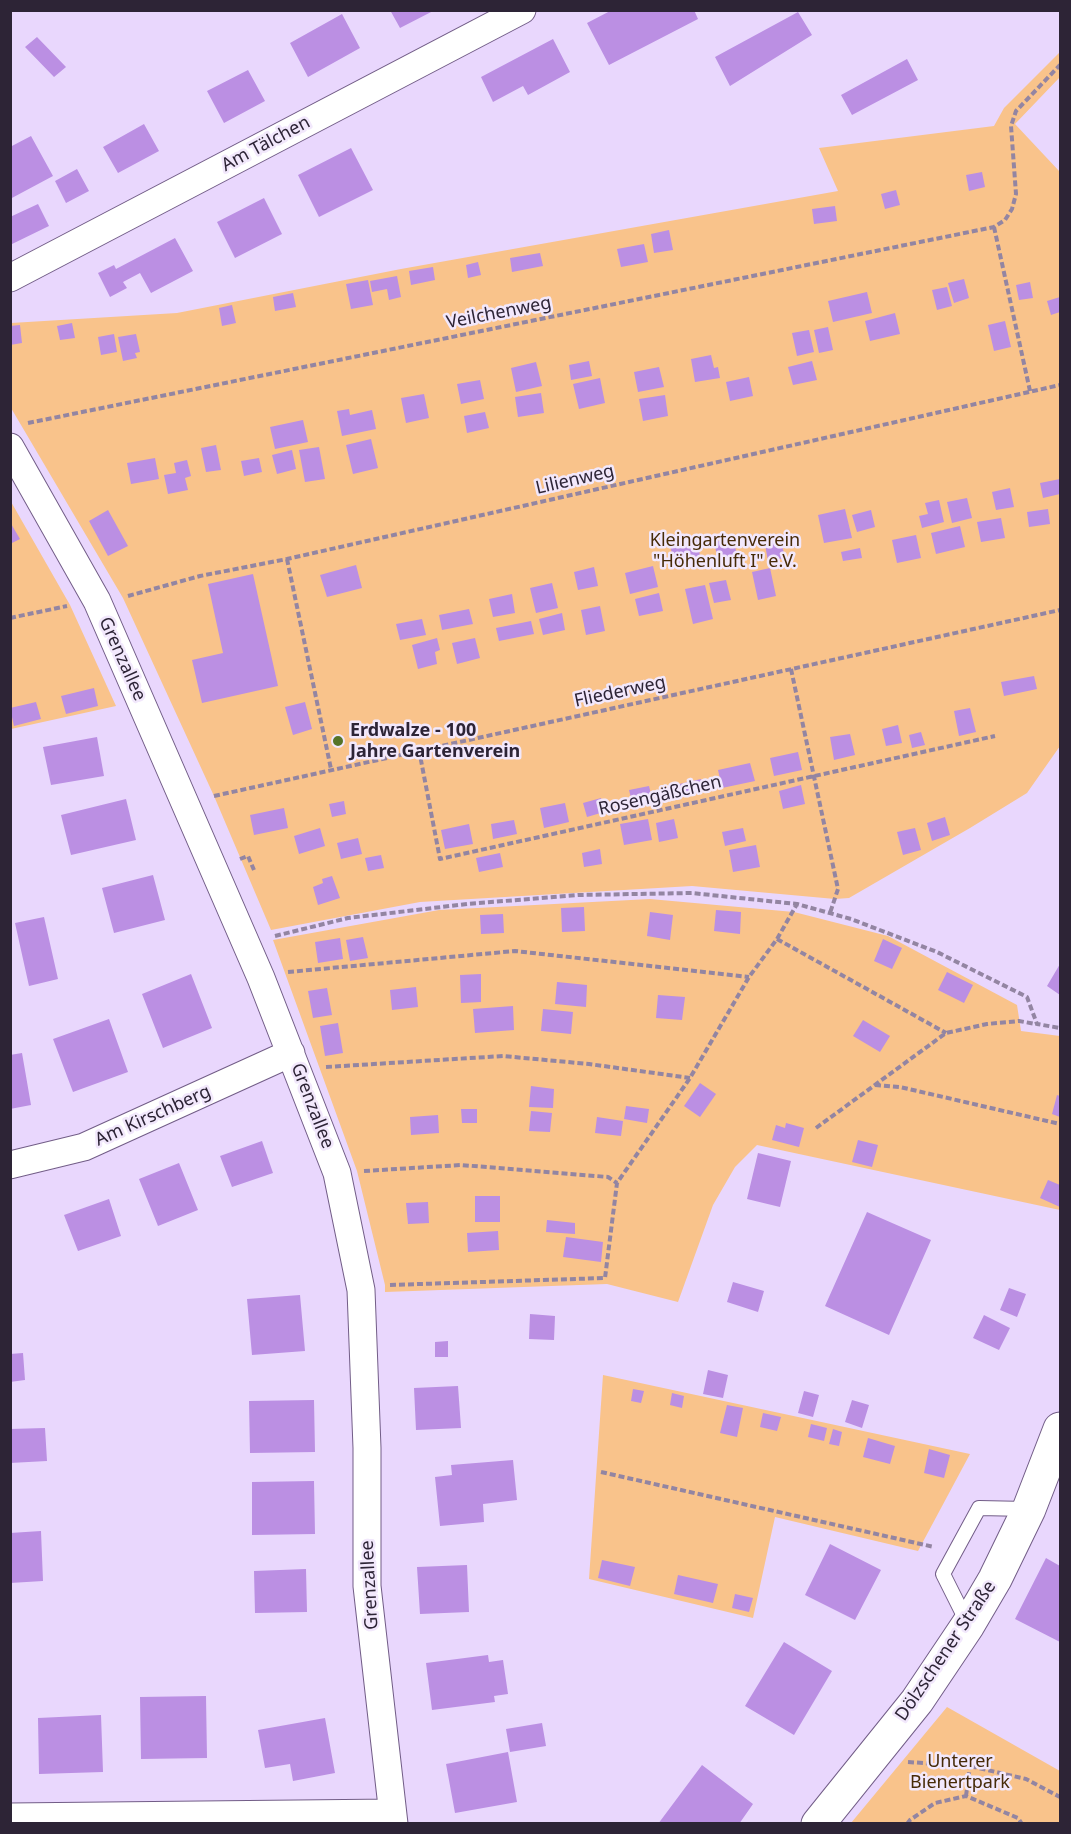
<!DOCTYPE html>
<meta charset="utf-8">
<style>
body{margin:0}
#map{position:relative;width:1071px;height:1834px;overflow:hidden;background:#e9d7fd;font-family:"Noto Sans",sans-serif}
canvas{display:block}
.frame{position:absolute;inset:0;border:12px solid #2d2436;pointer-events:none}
</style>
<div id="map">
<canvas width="1071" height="1834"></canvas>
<div class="frame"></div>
</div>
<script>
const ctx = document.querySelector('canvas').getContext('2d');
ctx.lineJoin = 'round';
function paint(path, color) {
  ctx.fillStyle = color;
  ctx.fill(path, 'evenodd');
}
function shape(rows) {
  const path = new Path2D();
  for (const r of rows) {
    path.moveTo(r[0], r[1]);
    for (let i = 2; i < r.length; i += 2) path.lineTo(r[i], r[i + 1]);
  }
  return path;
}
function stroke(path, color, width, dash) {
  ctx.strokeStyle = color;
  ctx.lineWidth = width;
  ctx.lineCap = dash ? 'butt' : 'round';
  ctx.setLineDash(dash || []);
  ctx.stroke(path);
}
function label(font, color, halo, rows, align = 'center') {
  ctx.font = font + ' "Noto Sans",sans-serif';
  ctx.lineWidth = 5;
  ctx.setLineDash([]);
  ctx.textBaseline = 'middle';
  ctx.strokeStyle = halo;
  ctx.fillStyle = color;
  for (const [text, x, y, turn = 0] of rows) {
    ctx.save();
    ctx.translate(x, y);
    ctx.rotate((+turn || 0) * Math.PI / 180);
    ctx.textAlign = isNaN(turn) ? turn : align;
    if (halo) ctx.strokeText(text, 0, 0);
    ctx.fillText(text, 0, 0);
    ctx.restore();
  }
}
const green = shape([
 [1060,52,1060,77,1015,124,1060,172,1060,746,1027,793,970,828,849,898,835,899,692,886,420,902,271,930,214,796,123,598,11,408,11,323,177,313,401,269,838,191,819,148,994,126,1004,108],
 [10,500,70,605,116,706,11,729],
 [650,899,794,912,888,936,1017,1005,1021,1031,1060,1036,1060,1210,757,1145,735,1167,713,1205,678,1302,607,1284,385,1292,385,1285,357,1171,273,940,439,910],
 [603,1375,970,1454,918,1551,775,1517,753,1618,589,1579],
 [947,1707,1060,1771,1060,1823,851,1823]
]);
const building = shape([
 [390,10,435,10,400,28],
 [612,10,694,10,698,19,609,65,587,23],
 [798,12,812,35,730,86,715,57],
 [342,14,360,48,308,77,290,43],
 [37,37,66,67,54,77,25,47],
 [553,39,570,72,528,95,523,86,493,102,481,77],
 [907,59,918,80,852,115,841,95],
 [248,70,265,101,224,123,207,91],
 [144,124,159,151,118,173,103,147],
 [31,136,53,176,10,199,10,147],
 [351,148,373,190,319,217,298,175],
 [77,169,89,191,66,203,55,181],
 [982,172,985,187,969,191,966,175],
 [896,190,900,205,885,209,881,194],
 [264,198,282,234,235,258,217,222],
 [38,204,49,226,10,245,10,217],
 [835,206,837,221,814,224,812,209],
 [669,230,673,250,654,253,651,234],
 [175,238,193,271,151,293,140,273,123,282,127,288,110,297,98,273,114,265,116,269],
 [644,244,648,262,621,267,617,249],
 [540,253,543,266,512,272,510,258],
 [478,262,481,275,468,278,466,265],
 [433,267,435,280,411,285,409,271],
 [397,276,401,297,389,300,387,289,372,292,370,281],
 [964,279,969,298,954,303,948,283],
 [368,280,373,305,351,309,346,284],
 [1030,282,1033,298,1019,300,1016,285],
 [947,287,952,306,937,310,932,290],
 [867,292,872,313,833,322,828,301],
 [293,293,296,307,275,311,273,297],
 [1060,297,1060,312,1051,315,1047,301],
 [232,305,236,323,222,326,219,308],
 [895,313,900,334,870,341,865,321],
 [1005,321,1011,347,994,351,988,325],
 [72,323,75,338,60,340,57,326],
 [20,325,22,343,10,345,10,326],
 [828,327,833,350,819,353,814,330],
 [809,330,814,352,797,356,792,333],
 [114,334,117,352,101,355,98,337],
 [136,334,140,352,135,353,137,358,123,361,118,337],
 [711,355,714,368,718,367,720,378,695,382,691,359],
 [589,361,592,376,571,380,569,365],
 [812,361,817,380,793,385,788,367],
 [536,362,542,386,516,392,511,368],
 [659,367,664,387,638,392,634,372],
 [749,377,753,396,730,401,726,382],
 [600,378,605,403,579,409,573,384],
 [480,380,484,399,461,404,457,384],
 [541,393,544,413,518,417,515,397],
 [424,394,429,418,406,423,401,398],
 [665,395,668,416,643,421,639,399],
 [349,409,350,415,372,410,376,429,342,436,337,411],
 [485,412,489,428,467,433,464,416],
 [303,420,308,442,275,449,270,427],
 [371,439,378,468,353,474,346,445],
 [216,445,221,470,206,472,201,448],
 [319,447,325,479,305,482,299,450],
 [292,450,296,469,277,474,272,455],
 [155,458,159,479,131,484,127,463],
 [259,458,262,472,244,476,241,461],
 [187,460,191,476,185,478,188,490,168,494,164,475,176,473,174,463],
 [1060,479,1060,494,1043,498,1040,483],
 [1010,488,1014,507,996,510,992,492],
 [967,498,972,518,952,523,947,502],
 [939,500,944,522,922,528,919,516,928,514,925,503],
 [845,509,852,538,824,543,818,515],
 [1048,509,1050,524,1029,527,1027,512],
 [108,510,128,546,108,556,89,521],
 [871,510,875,527,857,532,852,515],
 [1001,518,1005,538,981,542,977,522],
 [10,522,20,539,10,544],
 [960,526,965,547,936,554,931,533],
 [916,535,921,558,897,563,892,540],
 [780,536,785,558,768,561,764,539],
 [733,537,737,555,718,560,714,542],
 [697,539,701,561,675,567,670,545],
 [860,548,862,558,843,561,841,552],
 [356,565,362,588,327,597,320,575],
 [653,566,658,587,630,594,625,573],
 [594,567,598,586,578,590,574,572],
 [770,568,776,596,758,600,752,572],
 [253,574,278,686,202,703,192,660,223,653,208,584],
 [726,580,731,600,714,603,709,583],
 [552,583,558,608,536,613,530,588],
 [705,585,713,619,693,624,685,589],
 [659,593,663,611,639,616,635,599],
 [512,594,515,613,493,617,489,599],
 [600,606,605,631,586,635,581,610],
 [469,609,473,624,442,630,439,615],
 [562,613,565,630,543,635,539,619],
 [422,619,426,635,400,640,396,624],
 [531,621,534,634,499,641,496,628],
 [437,638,440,650,435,652,437,664,418,669,412,645],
 [475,638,480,658,457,664,452,643],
 [1034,676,1037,689,1004,696,1001,682],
 [94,688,98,706,66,714,61,696],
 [36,702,41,719,14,726,10,708],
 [305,702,312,729,293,735,285,707],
 [970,708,976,732,959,736,954,711],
 [898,725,902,743,886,746,882,729],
 [921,732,925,745,912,748,909,735],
 [850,734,855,755,834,760,830,737],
 [97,737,104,776,51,785,43,747],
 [798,752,802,770,774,776,770,758],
 [750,763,755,781,722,788,718,770],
 [701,779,704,790,677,796,675,785],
 [801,785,805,804,783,809,779,791],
 [649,786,653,802,633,806,629,790],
 [601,798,604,812,587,817,583,803],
 [126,799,136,840,71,855,61,815],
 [344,801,346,814,332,817,329,804],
 [565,803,569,822,544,828,540,808],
 [284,808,288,828,254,835,250,815],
 [945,817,950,835,932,841,927,823],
 [648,819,652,840,624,845,620,824],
 [674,819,678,838,659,842,656,823],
 [514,820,517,834,493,839,491,824],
 [469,824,473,844,445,849,441,830],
 [320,828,325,846,299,854,294,836],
 [743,828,746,841,725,846,722,832],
 [915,828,921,850,903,855,897,832],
 [358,838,362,854,341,859,337,843],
 [756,845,760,867,733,872,729,850],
 [600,849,602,864,584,867,582,853],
 [500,853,503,867,479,872,476,858],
 [381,855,384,868,368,871,365,858],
 [153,875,165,920,114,933,102,888],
 [332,876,340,898,318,905,313,887,323,883,322,879],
 [584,907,585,931,562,932,561,908],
 [716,910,741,912,740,934,714,931],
 [650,912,673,915,670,940,647,936],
 [503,914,504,933,481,934,480,915],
 [44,917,58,979,29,986,15,923],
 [363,937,368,958,350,961,346,940],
 [340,938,343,959,318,963,315,942],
 [883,939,902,948,892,969,874,961],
 [1060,964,1060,995,1047,986],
 [947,972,973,985,964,1003,938,990],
 [191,974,212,1028,163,1048,142,994],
 [481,974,481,1002,461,1003,460,975],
 [557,982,587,985,586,1007,555,1004],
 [416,987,418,1007,392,1010,390,990],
 [327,988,332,1015,313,1018,308,991],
 [658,995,685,997,682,1020,656,1018],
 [513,1006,514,1030,475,1033,473,1009],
 [543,1009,573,1012,571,1034,541,1031],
 [109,1019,128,1072,73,1092,53,1039],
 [863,1020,890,1036,880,1052,853,1036],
 [338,1023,343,1053,325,1056,320,1026],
 [22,1053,31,1105,10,1109,10,1055],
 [700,1083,716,1094,700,1117,684,1106],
 [531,1086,554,1089,553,1108,529,1107],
 [1057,1095,1060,1096,1060,1117,1052,1114],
 [626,1106,649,1109,647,1123,624,1119],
 [461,1109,477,1109,477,1123,462,1123],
 [531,1111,552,1113,550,1132,529,1131],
 [438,1115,439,1133,411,1135,410,1117],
 [597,1117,623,1121,621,1136,595,1133],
 [786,1123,804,1128,799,1147,772,1140,776,1125,785,1128],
 [858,1140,878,1145,872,1167,852,1162],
 [262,1141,273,1173,232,1187,220,1156],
 [758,1153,791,1161,780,1207,747,1199],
 [179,1163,198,1210,158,1226,139,1179],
 [1048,1180,1060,1185,1060,1207,1040,1198],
 [475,1196,500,1196,500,1222,475,1222],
 [109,1199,121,1236,78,1251,64,1215],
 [428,1202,429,1223,408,1224,406,1203],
 [867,1212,931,1240,889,1335,825,1306],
 [547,1220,575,1223,575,1234,546,1232],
 [498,1231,499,1250,468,1252,467,1233],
 [566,1237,603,1242,601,1262,563,1257],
 [733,1282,764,1291,758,1312,727,1302],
 [1009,1288,1026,1294,1017,1317,1000,1310],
 [300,1295,305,1351,252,1355,247,1299],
 [530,1314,555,1316,554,1340,529,1339],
 [984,1315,1010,1328,999,1350,973,1338],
 [448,1341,448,1357,435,1357,435,1342],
 [23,1353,25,1380,10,1382,10,1354],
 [708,1370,728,1375,723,1398,703,1394],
 [458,1386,461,1428,416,1430,414,1388],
 [633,1389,644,1391,641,1403,631,1401],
 [804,1391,819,1395,813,1417,798,1413],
 [672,1393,684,1396,682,1408,670,1405],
 [314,1400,315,1452,250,1453,249,1401],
 [852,1400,869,1405,862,1428,845,1422],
 [727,1405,743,1408,737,1437,720,1433],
 [763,1413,781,1417,777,1431,760,1427],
 [811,1424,827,1428,824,1441,808,1437],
 [45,1428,47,1461,10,1463,10,1429],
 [833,1429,842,1432,839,1446,829,1444],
 [868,1438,895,1446,890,1464,863,1457],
 [929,1449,950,1455,944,1478,924,1473],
 [513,1460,517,1500,483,1504,484,1522,440,1526,435,1477,452,1475,451,1465],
 [314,1481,315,1534,252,1535,252,1482],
 [41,1531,43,1581,10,1583,10,1533],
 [830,1544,881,1570,855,1620,805,1595],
 [1046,1558,1060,1566,1060,1642,1015,1619],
 [602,1560,635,1567,630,1586,598,1578],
 [467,1565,469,1612,420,1614,417,1567],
 [306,1569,307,1612,255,1613,254,1571],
 [678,1575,718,1584,713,1603,674,1594],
 [735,1594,753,1598,749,1612,732,1608],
 [784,1642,832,1671,794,1735,745,1706],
 [488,1655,489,1662,503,1660,508,1694,494,1696,495,1702,432,1710,426,1663],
 [206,1696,207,1758,141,1759,140,1697],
 [101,1715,103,1772,39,1774,38,1718],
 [325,1718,335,1773,293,1781,290,1764,265,1768,258,1730],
 [542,1723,546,1746,510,1752,506,1729],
 [508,1752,517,1802,455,1813,446,1764],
 [702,1765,753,1804,739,1824,658,1824]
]);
const path = shape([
 [994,227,1030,391],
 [28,423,994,227,1005,220,1012,209,1016,194,1011,126,1016,111,1060,65],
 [287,559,331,769],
 [128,596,200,576,287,559,1060,385],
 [10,618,67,606],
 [791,669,838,889,830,913],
 [419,750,440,859,995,736],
 [214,796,1060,610],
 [240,859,248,856,254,870],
 [275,936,348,918,467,904,579,895,692,893,797,904,851,919,937,952,1027,997,1037,1024,1060,1028],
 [777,939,946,1033],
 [288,972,515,951,749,977],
 [326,1067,503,1056,589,1064,690,1078],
 [875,1085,900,1087,1060,1124],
 [816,1128,946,1033,987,1024,1019,1021,1036,1024],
 [364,1171,461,1165,608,1177,617,1183],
 [390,1285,605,1278,617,1183,690,1078,749,977,777,939,797,904],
 [601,1472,934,1547],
 [908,1762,970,1766,1026,1779,1060,1797],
 [966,1796,970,1766],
 [907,1824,910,1820,935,1803,966,1796,1018,1818,1022,1824]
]);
const service = shape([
 [968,1624,943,1574,979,1508,1027,1509]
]);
const minor = shape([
 [10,278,522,10],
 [10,447,97,601,261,978,337,1173,361,1290,367,1448,367,1586,394,1824],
 [10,1165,84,1147,291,1053],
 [10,1817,392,1813]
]);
const tertiary = shape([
 [818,1824,917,1701,968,1625,995,1579,1029,1509,1060,1429]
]);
const markers = [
 [338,741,6,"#577428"]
];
const streetNames = [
 ["Am Tälchen",266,144,-28],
 ["Veilchenweg",499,313,-11],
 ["Lilienweg",575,480,-13],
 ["Grenzallee",122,659,66],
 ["Fliederweg",620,692,-12],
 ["Rosengäßchen",660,796,-13],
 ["Grenzallee",312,1106,69],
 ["Am Kirschberg",153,1116,-24],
 ["Grenzallee",370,1585,-93],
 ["Dölzschener Straße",946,1651,-56]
];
const parkNames = [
 ["Kleingartenverein",725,541],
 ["\"Höhenluft I\" e.V.",725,562],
 ["Unterer",960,1762],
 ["Bienertpark",960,1783]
];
const poiNames = [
 ["Erdwalze - 100",350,731],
 ["Jahre Gartenverein",350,752]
];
paint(green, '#f9c38b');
paint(building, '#bb8fe3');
stroke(service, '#725d87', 16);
stroke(minor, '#725d87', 29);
stroke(tertiary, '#725d87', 35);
stroke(path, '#9385a2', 4, [6, 3]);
stroke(service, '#fff', 14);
stroke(minor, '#fff', 27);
stroke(tertiary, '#fff', 33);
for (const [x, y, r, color] of markers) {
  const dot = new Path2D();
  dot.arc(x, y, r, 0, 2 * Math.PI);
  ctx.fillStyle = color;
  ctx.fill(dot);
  stroke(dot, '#f2e8fc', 2);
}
label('18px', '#2d2436', '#f2e8fc', streetNames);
label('18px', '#462a07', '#f2e8fc', parkNames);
label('bold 18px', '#2d2436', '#f2e8fc', poiNames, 'left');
</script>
